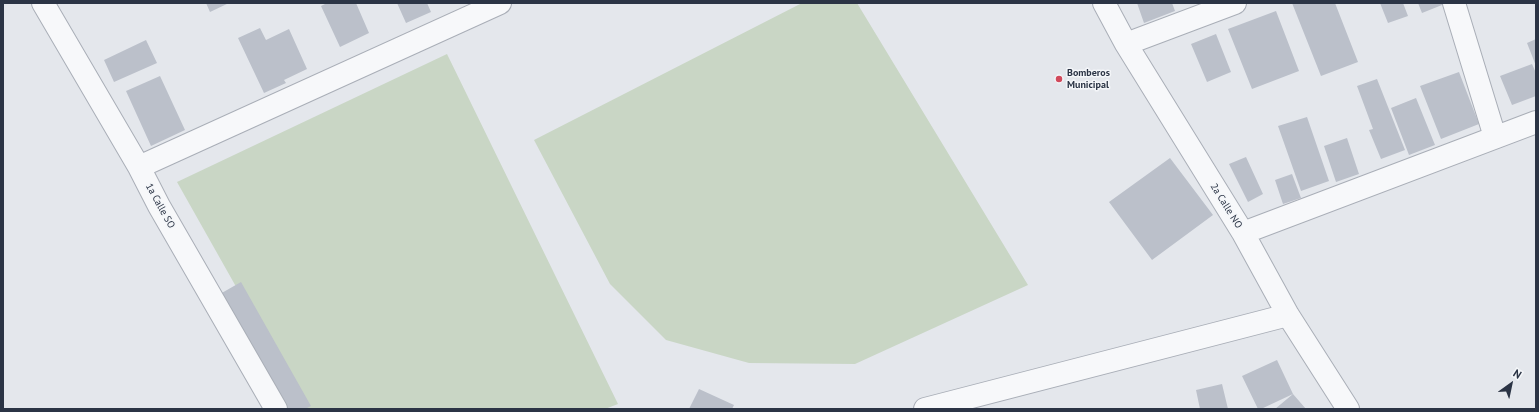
<!DOCTYPE html>
<style>
body{margin:0}
#map{position:relative;width:1539px;height:412px;overflow:hidden;background:#e4e7ec;font-family:"PT Sans",sans-serif}
canvas{display:block}
.frame{position:absolute;inset:0;border:4px solid #2b3445;pointer-events:none}
.north{position:absolute;left:1491px;top:364px;width:40px;height:40px;-webkit-text-stroke:3px #f4f6f9;paint-order:stroke;rotate:33deg;font-size:11px;font-weight:700;line-height:16px;text-align:center;color:#2b3445}
.north::after{content:'';display:block;margin:auto;width:14px;height:18px;background:#2b3445;clip-path:polygon(50% 0,100% 100%,50% 72%,0 100%)}
</style>
<div id="map">
<canvas width="1539" height="412"></canvas>
<div class="frame"></div>
<div class="north">N</div>
</div>
<script>
const ctx = document.querySelector('canvas').getContext('2d');
ctx.lineJoin = 'round';
function paint(path, color) {
  ctx.fillStyle = color;
  ctx.fill(path, 'evenodd');
}
function shape(rows) {
  const path = new Path2D();
  for (const r of rows) {
    path.moveTo(r[0], r[1]);
    for (let i = 2; i < r.length; i += 2) path.lineTo(r[i], r[i + 1]);
  }
  return path;
}
function stroke(path, color, width, dash) {
  ctx.strokeStyle = color;
  ctx.lineWidth = width;
  ctx.lineCap = dash ? 'butt' : 'round';
  ctx.setLineDash(dash || []);
  ctx.stroke(path);
}
function label(font, color, halo, rows, align = 'center') {
  ctx.font = font + ' "PT Sans",sans-serif';
  ctx.lineWidth = 3;
  ctx.setLineDash([]);
  ctx.textBaseline = 'middle';
  ctx.strokeStyle = halo;
  ctx.fillStyle = color;
  for (const [text, x, y, turn = 0] of rows) {
    ctx.save();
    ctx.translate(x, y);
    ctx.rotate((+turn || 0) * Math.PI / 180);
    ctx.textAlign = isNaN(turn) ? turn : align;
    if (halo) ctx.strokeText(text, 0, 0);
    ctx.fillText(text, 0, 0);
    ctx.restore();
  }
}
const green = shape([
 [802,3,857,3,1028,285,855,364,749,363,666,340,610,284,534,140],
 [447,54,618,404,605,409,305,409,177,182]
]);
const building = shape([
 [206,3,229,3,210,12],
 [327,3,356,3,369,33,340,47,321,6],
 [397,3,427,3,431,12,406,23],
 [1137,3,1172,3,1175,11,1144,23],
 [1292,3,1335,3,1358,62,1321,76],
 [1380,3,1403,3,1408,16,1388,23],
 [1418,3,1447,3,1422,13],
 [1276,11,1299,71,1252,89,1228,29],
 [260,28,266,40,289,29,307,69,284,80,286,83,264,93,238,38],
 [1216,34,1231,72,1207,82,1191,44],
 [1536,39,1536,66,1527,43],
 [146,40,157,63,114,82,104,60],
 [1532,64,1536,73,1536,96,1512,105,1500,76],
 [1459,72,1479,124,1441,139,1420,86],
 [160,76,185,130,151,146,126,91],
 [1377,79,1405,150,1381,159,1369,130,1373,129,1357,86],
 [1416,98,1435,145,1409,155,1391,108],
 [1307,117,1329,181,1301,191,1278,126],
 [1347,138,1359,174,1336,182,1324,146],
 [1246,157,1263,194,1248,202,1229,164],
 [1170,158,1213,215,1152,260,1109,202],
 [1292,174,1301,198,1283,204,1275,180],
 [241,282,311,406,305,409,284,409,220,294],
 [1277,360,1293,394,1306,409,1275,409,1293,394,1261,409,1258,409,1242,376],
 [1222,384,1228,409,1200,409,1196,390],
 [699,389,734,405,732,409,689,409]
]);
const minor = shape([
 [43,3,139,167,159,206,276,409],
 [1104,3,1126,44,1243,233,1288,315,1348,409],
 [1454,3,1495,137],
 [1126,44,1235,3],
 [139,167,500,3],
 [1243,233,1536,122],
 [925,409,1288,315]
]);
const markers = [
 [1059,79,4,"#d1495b"]
];
const poiNames = [
 ["Bomberos",1067,73],
 ["Municipal",1067,85]
];
const streetNames = [
 ["1a Calle SO",160,206,61],
 ["2a Calle NO",1226,206,58]
];
paint(green, '#c9d6c5');
paint(building, '#bbc0ca');
stroke(minor, '#a9aeb7', 24);
stroke(minor, '#f7f8fa', 22);
for (const [x, y, r, color] of markers) {
  const dot = new Path2D();
  dot.arc(x, y, r, 0, 2 * Math.PI);
  ctx.fillStyle = color;
  ctx.fill(dot);
  stroke(dot, '#f4f6f9', 1.5);
}
label('bold 10px', '#2b3445', '#f4f6f9', poiNames, 'left');
label('10px', '#2b3445', '#f4f6f9', streetNames);
</script>
